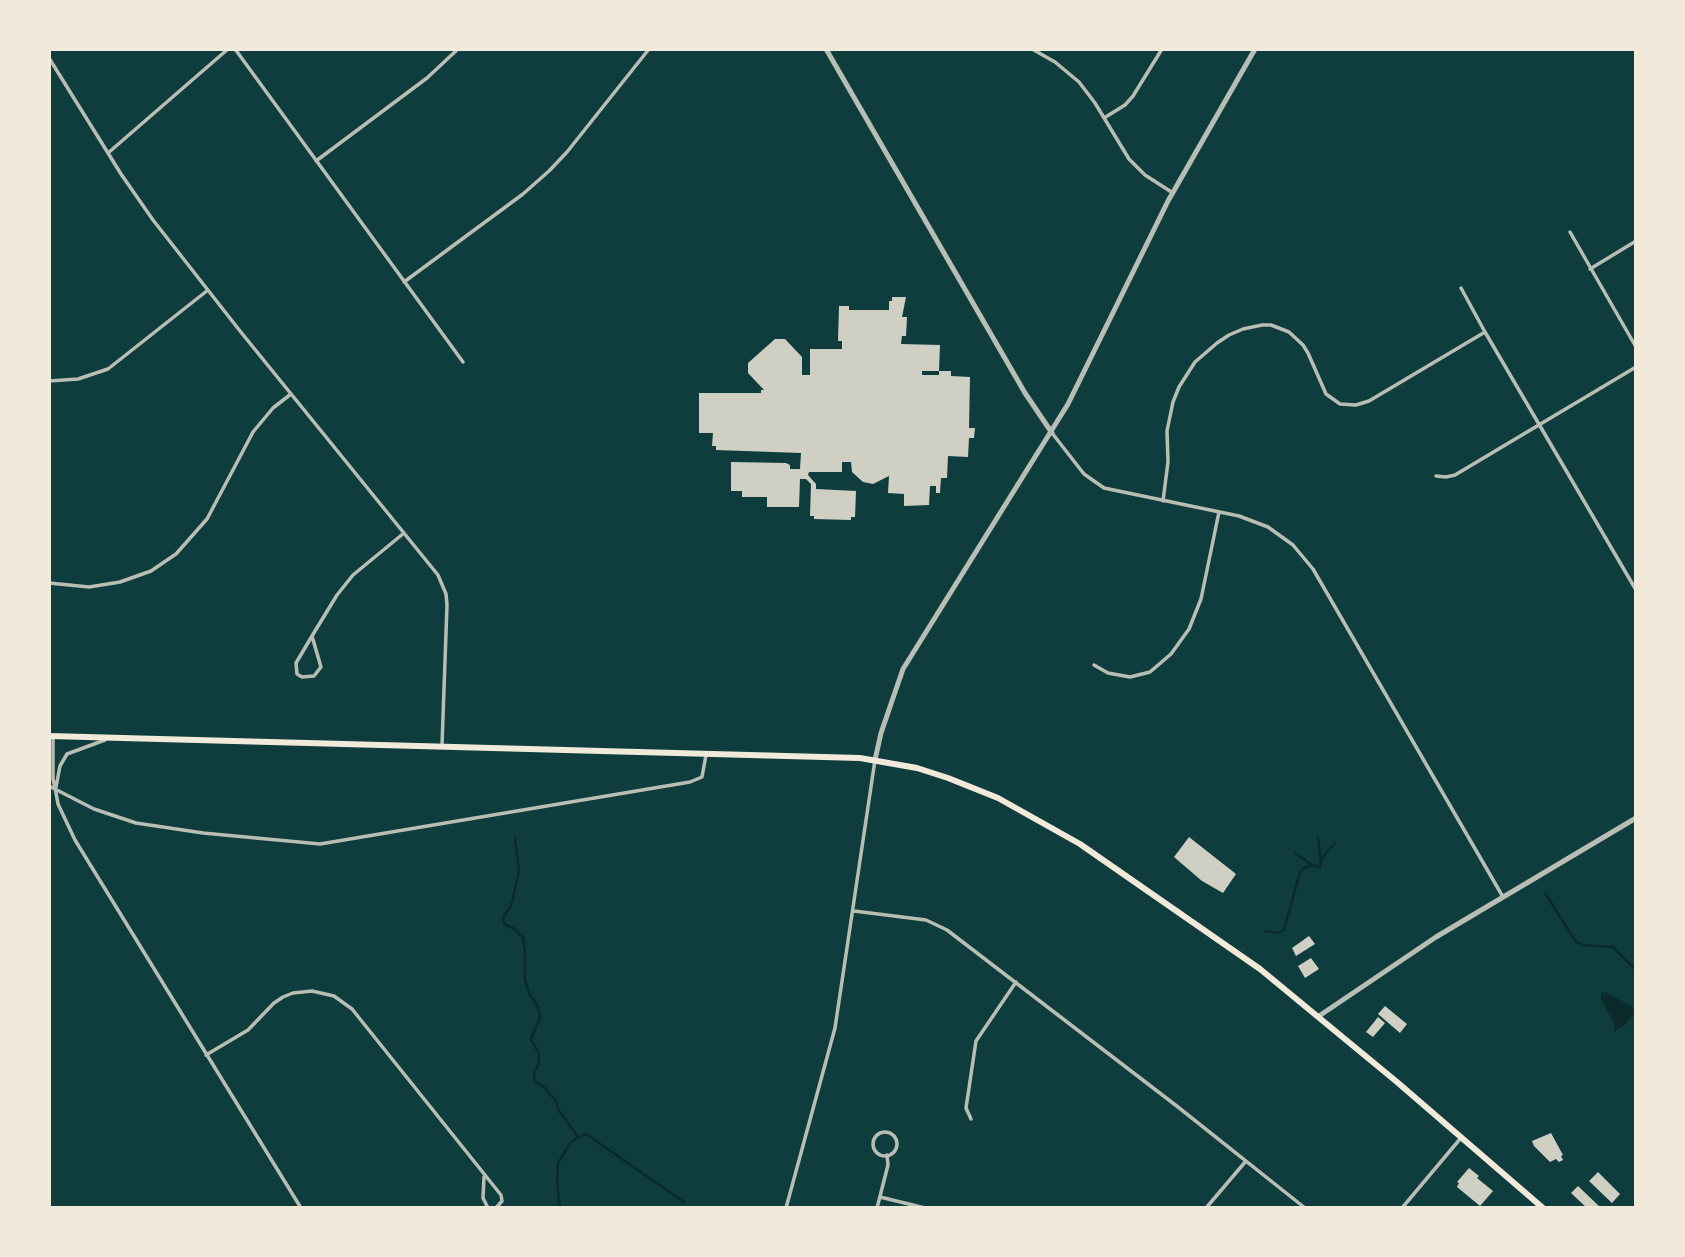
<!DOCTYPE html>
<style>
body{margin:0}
#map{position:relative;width:1685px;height:1257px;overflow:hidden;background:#0f3d3e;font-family:"Asap Condensed",sans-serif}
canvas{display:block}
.frame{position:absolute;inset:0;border:51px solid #f1e9da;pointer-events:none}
</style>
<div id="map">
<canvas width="1685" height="1257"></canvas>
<div class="frame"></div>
</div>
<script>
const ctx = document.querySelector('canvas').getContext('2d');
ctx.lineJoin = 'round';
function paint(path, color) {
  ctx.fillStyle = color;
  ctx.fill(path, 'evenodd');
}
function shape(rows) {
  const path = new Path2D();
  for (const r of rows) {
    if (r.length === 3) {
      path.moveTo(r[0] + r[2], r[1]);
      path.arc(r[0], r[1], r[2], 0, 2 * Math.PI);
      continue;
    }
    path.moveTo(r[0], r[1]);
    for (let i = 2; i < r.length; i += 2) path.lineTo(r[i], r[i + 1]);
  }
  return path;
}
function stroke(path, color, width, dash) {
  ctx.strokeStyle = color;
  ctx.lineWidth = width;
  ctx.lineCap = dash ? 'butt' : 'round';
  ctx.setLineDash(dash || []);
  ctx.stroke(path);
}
const water = shape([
 [1606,992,1632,1007,1635,1012,1626,1024,1614,1032,1614,1024,1601,999,1601,993]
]);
const stream = shape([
 [1318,837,1321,862],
 [515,839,519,871,511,906,503,917,504,924,513,928,523,937,525,953,525,980,530,995,538,1007,540,1018,531,1039,539,1054,539,1063,534,1073,535,1081,545,1088,556,1101,559,1111,578,1137],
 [1295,853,1312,865,1321,868],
 [1320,866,1323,857,1335,843],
 [1545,893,1576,942,1583,945,1613,947,1636,970],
 [1265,931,1278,933,1284,930,1300,872,1304,868,1312,865],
 [560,1208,557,1183,558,1163,571,1142,586,1134,684,1202]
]);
const building = shape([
 [892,297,906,297,902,317,907,317,906,336,902,336,901,344,940,345,939,371,922,371,922,375,939,375,939,371,951,371,951,376,970,377,969,428,975,428,974,438,969,438,968,457,948,456,947,478,941,478,940,493,936,493,936,486,930,486,929,505,904,506,904,494,888,493,889,476,873,484,863,482,852,472,851,462,842,462,842,472,809,472,808,475,816,484,816,489,856,491,855,517,851,517,851,520,814,519,814,516,810,516,811,484,806,479,800,479,799,507,767,507,767,497,742,497,742,491,731,491,731,462,786,463,790,465,790,469,800,469,801,453,716,450,716,446,712,446,713,433,699,433,699,393,761,393,761,390,764,390,748,373,748,363,775,339,785,339,802,357,802,375,810,375,810,349,842,349,842,341,838,341,839,306,849,306,849,310,889,310,889,301,892,301],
 [1189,837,1236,874,1223,893,1202,881,1174,857],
 [1309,936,1315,944,1296,956,1292,948],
 [1311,958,1319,969,1305,978,1298,966],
 [1385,1006,1407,1024,1400,1033,1378,1014],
 [1378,1017,1385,1023,1373,1037,1366,1032],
 [1551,1133,1563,1155,1561,1156,1563,1160,1559,1162,1556,1159,1550,1162,1534,1146,1532,1141],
 [1469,1168,1479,1176,1477,1178,1493,1191,1480,1206,1457,1187,1459,1183,1457,1182],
 [1598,1172,1620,1194,1612,1203,1589,1181],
 [1578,1186,1601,1208,1587,1208,1571,1193]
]);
const minor = shape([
 [235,49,463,362],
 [1032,49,1055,62,1079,82,1095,103,1129,159,1145,175,1173,193],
 [49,58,121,174,153,220,240,331,438,575,446,594,447,605,442,745],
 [1104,118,1125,105,1133,96,1162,49],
 [108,153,228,49],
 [316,161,427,78,458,49],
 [1570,232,1636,347],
 [1590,269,1636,241],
 [404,282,523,194,549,171,567,152,649,49],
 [1461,288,1485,332,1636,590],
 [49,381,78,379,108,369,208,290],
 [1052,433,1084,474,1104,488,1239,516,1268,527,1293,545,1313,569,1503,897],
 [1436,476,1446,477,1455,475,1636,367],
 [1163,501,1168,462,1167,431,1173,402,1179,387,1195,362,1217,343,1229,335,1243,329,1262,325,1271,325,1289,332,1303,345,1308,353,1326,394,1340,404,1356,405,1369,401,1485,332],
 [49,583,89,587,120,582,151,571,176,554,207,519,253,432,273,408,291,394],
 [312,636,321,667,314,676,302,677,297,674,296,663,312,636,337,595,353,575,404,533],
 [1094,665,1108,673,1130,677,1150,672,1171,654,1189,629,1201,599,1219,512],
 [53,736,53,779,56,793,58,804,75,840,301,1208],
 [49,786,94,809,136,823,203,833,320,844,690,782,702,777,706,755],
 [56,787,60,766,67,754,105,740],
 [854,911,926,920,947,930,1178,1107,1305,1208],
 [206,1055,248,1030,274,1003,283,997,293,993,312,991,334,996,352,1009,501,1195,502,1201,496,1208],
 [971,1119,966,1108,976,1041,1016,982],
 [885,1144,12],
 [484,1177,483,1198,488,1208],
 [880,1197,925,1208],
 [786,1208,835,1028,875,760],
 [877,1208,888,1165,887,1155],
 [1206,1208,1246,1161],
 [1402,1208,1460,1139]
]);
const tertiary = shape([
 [826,49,1025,393,1052,433],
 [875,760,881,733,903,669,1068,404,1168,201,1255,49],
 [1319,1016,1436,937,1636,818]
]);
const primary = shape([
 [49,736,860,758,917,768,948,778,998,798,1080,844,1260,969,1397,1082,1543,1208]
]);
paint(water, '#0a2a2b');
stroke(stream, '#0a2a2b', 2.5);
paint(building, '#cfcfc3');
stroke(minor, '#b8beb3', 3.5);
stroke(tertiary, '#b8beb3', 5);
stroke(primary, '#f1e9da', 6);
</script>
